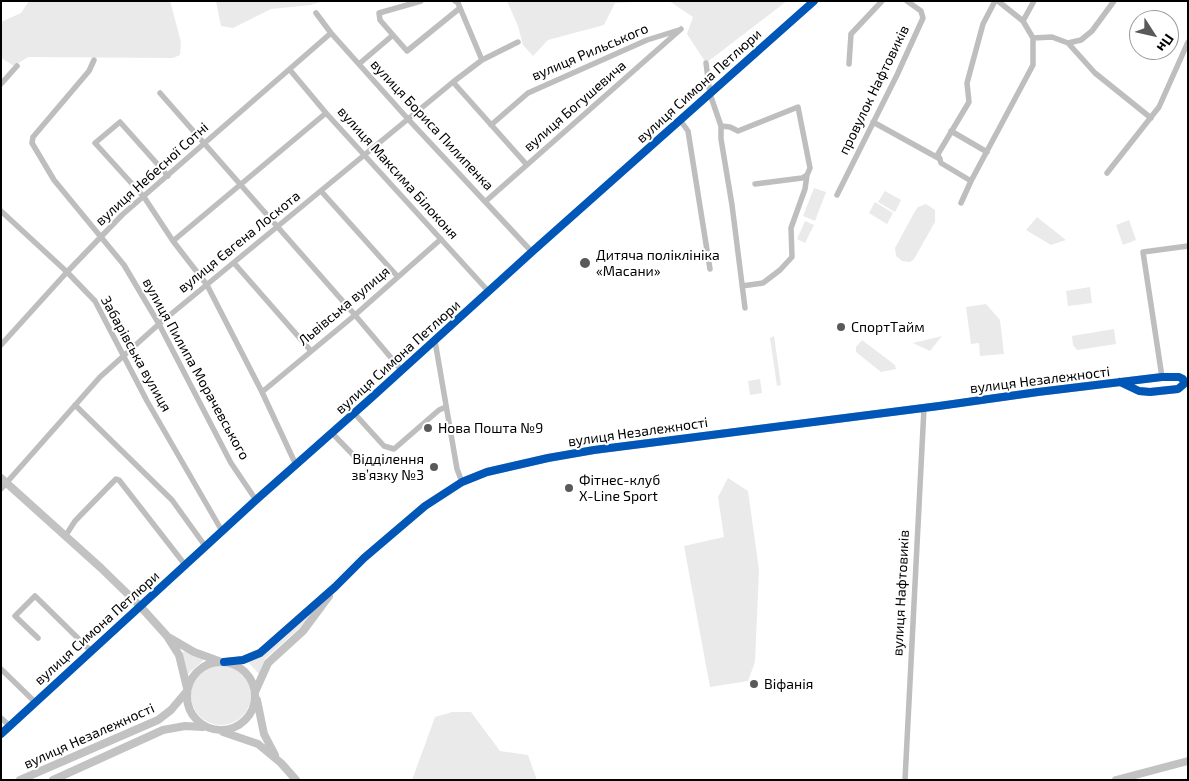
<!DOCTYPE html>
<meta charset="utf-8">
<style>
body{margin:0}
#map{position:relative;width:1189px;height:781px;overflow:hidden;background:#fff;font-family:"Exo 2",sans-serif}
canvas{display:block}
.frame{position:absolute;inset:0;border:2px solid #000;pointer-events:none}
.north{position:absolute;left:1129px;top:10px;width:50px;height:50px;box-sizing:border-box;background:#fff;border:1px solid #999;border-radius:50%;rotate:125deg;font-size:14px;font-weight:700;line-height:20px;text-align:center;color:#000}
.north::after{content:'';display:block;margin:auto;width:18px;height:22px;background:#595959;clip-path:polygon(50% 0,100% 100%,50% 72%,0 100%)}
</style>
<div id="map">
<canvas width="1189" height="781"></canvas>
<div class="frame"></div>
<div class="north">Пн</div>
</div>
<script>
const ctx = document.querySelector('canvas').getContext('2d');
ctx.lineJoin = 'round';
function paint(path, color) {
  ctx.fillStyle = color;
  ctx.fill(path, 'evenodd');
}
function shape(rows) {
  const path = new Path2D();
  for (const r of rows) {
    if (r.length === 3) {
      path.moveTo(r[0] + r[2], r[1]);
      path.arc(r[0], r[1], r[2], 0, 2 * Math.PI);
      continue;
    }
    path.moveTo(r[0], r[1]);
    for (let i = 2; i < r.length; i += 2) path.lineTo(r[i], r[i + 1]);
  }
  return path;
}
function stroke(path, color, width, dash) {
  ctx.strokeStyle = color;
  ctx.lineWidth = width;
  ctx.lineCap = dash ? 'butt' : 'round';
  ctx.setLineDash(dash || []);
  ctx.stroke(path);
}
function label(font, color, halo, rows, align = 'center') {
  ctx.font = font + ' "Exo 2",sans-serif';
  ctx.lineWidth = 4;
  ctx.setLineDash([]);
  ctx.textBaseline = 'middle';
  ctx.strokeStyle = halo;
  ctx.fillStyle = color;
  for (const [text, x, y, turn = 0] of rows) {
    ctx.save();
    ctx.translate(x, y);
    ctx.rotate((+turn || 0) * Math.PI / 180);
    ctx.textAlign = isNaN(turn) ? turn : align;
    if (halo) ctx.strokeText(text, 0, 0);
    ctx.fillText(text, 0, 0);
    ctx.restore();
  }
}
const green = shape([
 [29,1,170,1,181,42,180,55,173,58,28,57,14,66,1,58,1,22,21,13],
 [216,1,323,1,311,5,271,9,233,28,221,26],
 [507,1,660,1,615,3,604,25,548,40,533,56,523,45,518,26],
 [669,1,787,1,706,63,687,34,693,17],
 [814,188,826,192,815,221,803,216],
 [885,191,901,200,895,212,878,202],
 [875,202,893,213,887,224,869,213],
 [926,204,935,210,935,222,914,259,910,262,902,261,896,256,895,248,915,211,918,207],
 [1037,217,1066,240,1051,245,1026,230],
 [1129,220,1136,240,1123,245,1116,225],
 [805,221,814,225,805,243,797,239],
 [1090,287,1092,303,1068,306,1066,291],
 [986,304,1000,320,1004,354,980,356,979,343,971,344,966,307],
 [1114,329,1116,344,1077,350,1073,345,1072,336],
 [774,336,781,385,777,386,770,338],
 [942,336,930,351,913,343,926,340],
 [862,340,895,365,896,369,881,372,856,352,856,347],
 [760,379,762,393,750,395,748,381],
 [728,478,748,491,759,570,755,662,748,681,710,687,684,546,724,537,718,497],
 [306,617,308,617,308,620,265,659,259,674,248,662,261,657],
 [184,651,205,659,191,671,187,676,181,654],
 [221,695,30],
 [452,712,471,712,500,751,528,755,537,780,412,780,435,717]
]);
const street = shape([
 [455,1,458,3,482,60],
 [998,1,1023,21,1033,38],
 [316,13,331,33,408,119,532,252],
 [1023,21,1034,1],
 [393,35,407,51,460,8],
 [1068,43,1081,40,1092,31,1114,1],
 [94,60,89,71,33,137,32,143,54,180,124,265,159,324,231,463,256,500],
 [706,63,710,94,721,126,721,139,732,205,745,308],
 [359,64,393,35,380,20,379,13,421,1],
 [849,64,851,34,882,1],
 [290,70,326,113,489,292],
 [453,82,527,165],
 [1,84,17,66],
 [160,93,355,315,398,366,401,371],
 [680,120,688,131,710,269],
 [873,122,940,159],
 [491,125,528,93,647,40,679,30],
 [721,126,730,127,738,131,798,107,810,168,807,175,802,178,755,184],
 [951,131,987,152],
 [1107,173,1159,107,1188,42],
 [168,176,120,122,95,143,144,197,173,241,207,285,262,392,296,465],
 [971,181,941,163,938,154,969,102,967,83,983,24,995,1],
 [321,191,398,277],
 [837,195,897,75,923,18,921,11,907,1],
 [486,201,681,29],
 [961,203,971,181,1033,65,1033,38,1052,37,1068,43,1095,73,1151,118],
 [1,211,67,272,95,301,147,401,222,531],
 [173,241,326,113],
 [234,263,311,351],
 [742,286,763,283,780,270,792,257,791,228,805,189,807,175],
 [435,341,457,469,462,482],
 [1,345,67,272,122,215,331,33],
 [1162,377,1143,252,1188,246],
 [262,392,355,315,441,239],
 [75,405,172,500,203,543,205,548],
 [354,413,384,446,394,449,439,410,446,407],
 [332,433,360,462],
 [1,489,100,377,159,324,453,82,482,60,518,42],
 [66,535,75,521,110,485,116,479,119,480,186,566],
 [38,638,15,616,35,596,91,651],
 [1,669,35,702],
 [1,718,10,726],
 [1,734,256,500,370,399,534,250,814,1],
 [905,780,924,408]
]);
const secondary = shape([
 [1,478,101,568,140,606,167,636,179,655,187,688],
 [170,638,194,652,219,661],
 [221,696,34],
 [224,662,243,660,260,653,335,587,364,558,425,506,462,482,487,472,548,458,594,450,939,406,1038,392,1162,377,1179,377,1183,379,1184,384,1178,389,1150,392,1139,391,1120,382],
 [255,692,268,663,303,631,329,596],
 [257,700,264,734,275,755],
 [223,732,258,744,281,763,296,780],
 [20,780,158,720,171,710,187,691],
 [53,780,163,730,185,726,203,727],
 [1116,780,1188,761]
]);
const cycleway = shape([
 [224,662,243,660,260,653,335,587,364,558,425,506,462,482,487,472,548,458,594,450,939,406,1038,392,1162,377,1179,377,1183,379,1184,384,1178,389,1150,392,1139,391,1120,382],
 [1,734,256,500,370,399,534,250,814,1]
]);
const markers = [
 [585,263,6,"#595959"],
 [841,327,5,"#595959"],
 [428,428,5,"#595959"],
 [434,467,5,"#595959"],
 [569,488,5,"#595959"],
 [754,684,5,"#595959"]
];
const streetNames = [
 ["вулиця Рильського",590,52,-23],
 ["вулиця Симона Петлюри",699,86,-42],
 ["провулок Нафтовиків",874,90,-64],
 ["вулиця Богушевича",575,106,-41],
 ["вулиця Бориса Пилипенка",432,125,47],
 ["вулиця Максима Білоконя",398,173,48],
 ["вулиця Небесної Сотні",152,174,-42],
 ["вулиця Євгена Лоскота",239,242,-39],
 ["Львівська вулиця",344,306,-40],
 ["Забарівська вулиця",136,354,61],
 ["вулиця Симона Петлюри",398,357,-42],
 ["вулиця Пилипа Морачевського",196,369,61],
 ["вулиця Незалежності",1040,380,-7],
 ["вулиця Незалежності",638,432,-8],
 ["вулиця Нафтовиків",901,593,-87],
 ["вулиця Симона Петлюри",97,628,-42],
 ["вулиця Незалежності",89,736,-24]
];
const poiNames = [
 ["Дитяча поліклініка",596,255],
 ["«Масани»",596,271],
 ["СпортТайм",851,327],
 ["Нова Пошта №9",438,428],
 ["Відділення",424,459,"right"],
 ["зв’язку №3",424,475,"right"],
 ["Фітнес-клуб",579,480],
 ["X-Line Sport",579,496],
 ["Віфанія",764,684]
];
paint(green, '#eaeaea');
stroke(street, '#bebebe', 5.5);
stroke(secondary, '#c2c2c2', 8);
stroke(cycleway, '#0057b8', 8);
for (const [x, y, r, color] of markers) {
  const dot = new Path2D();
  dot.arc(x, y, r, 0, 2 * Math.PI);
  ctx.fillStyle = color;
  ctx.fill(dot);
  stroke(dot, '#fff', 2);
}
label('14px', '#000', '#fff', streetNames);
label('14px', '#000', '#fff', poiNames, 'left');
</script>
